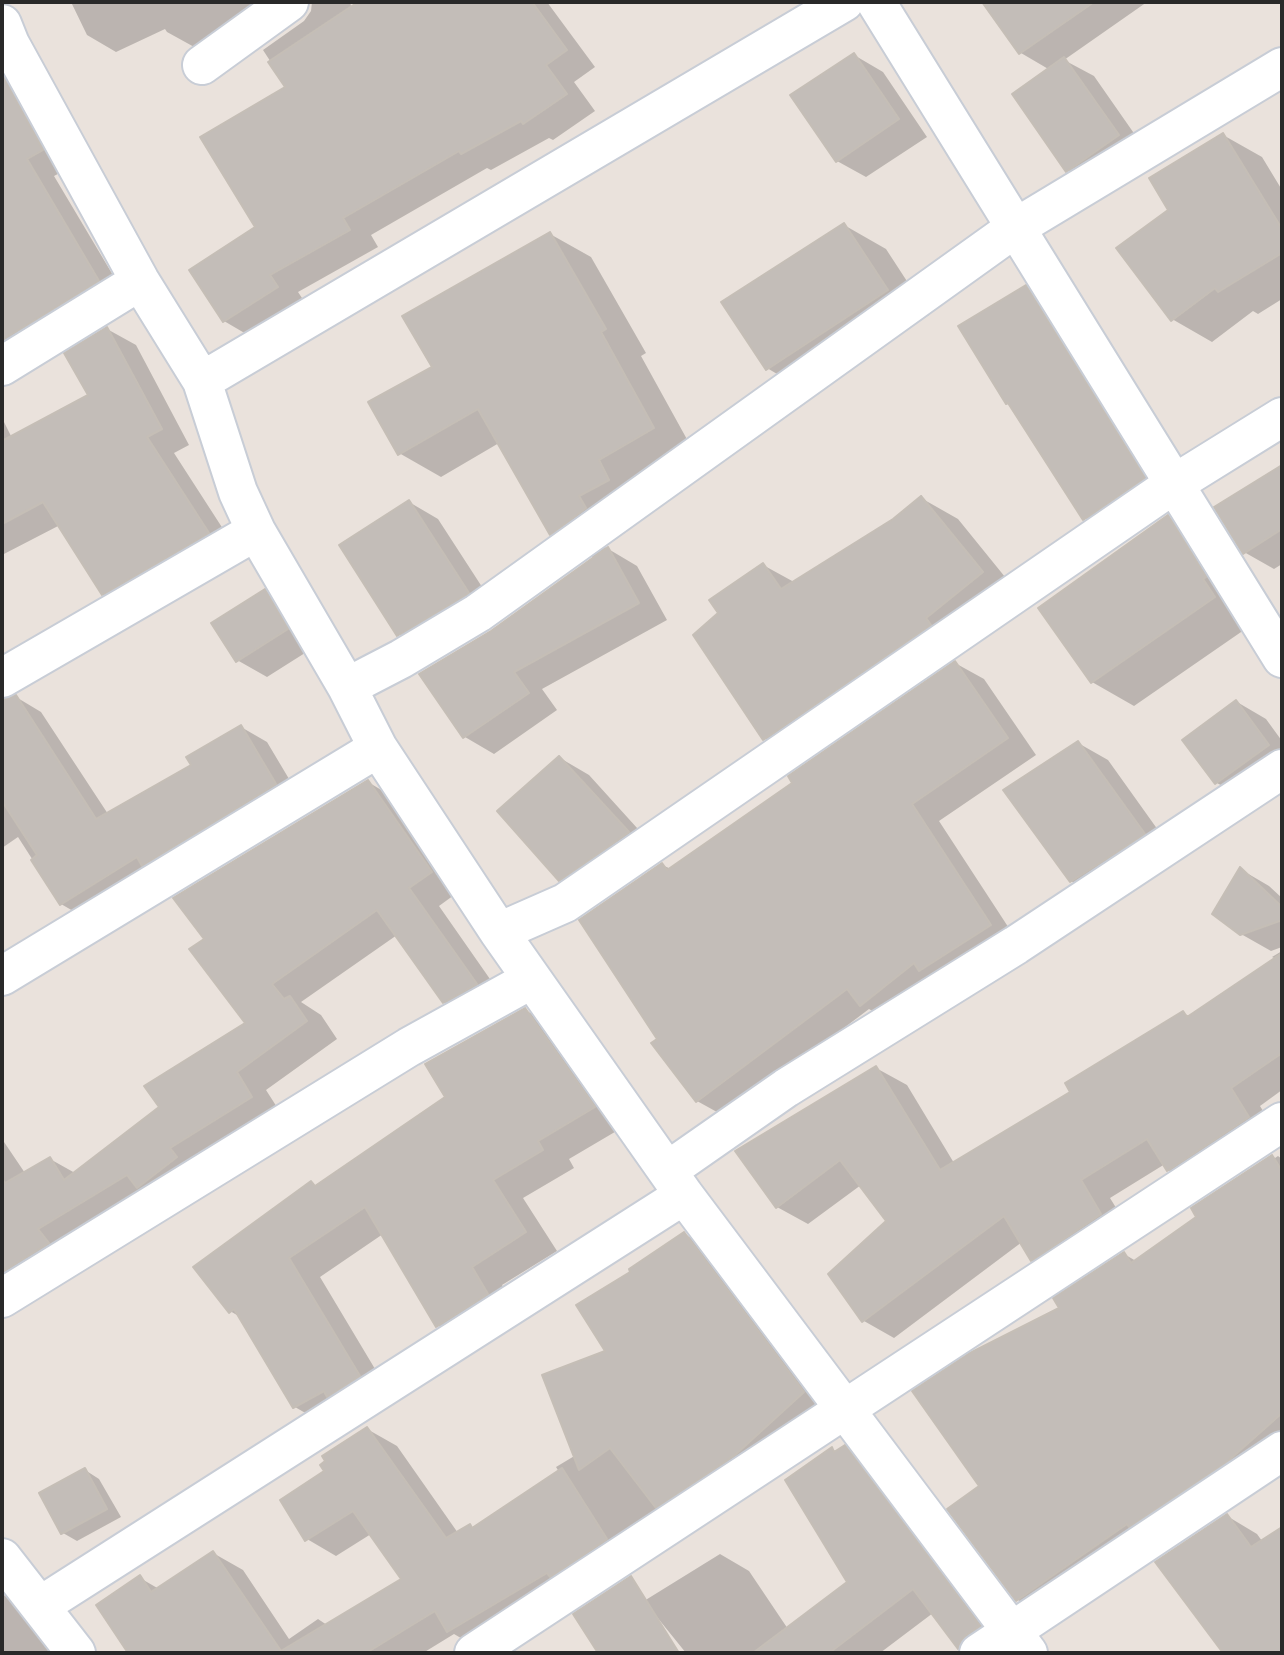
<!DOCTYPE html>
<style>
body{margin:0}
#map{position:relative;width:1284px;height:1655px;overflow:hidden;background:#eae2dc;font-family:"Fira Sans",sans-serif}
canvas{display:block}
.frame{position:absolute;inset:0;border:4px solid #292929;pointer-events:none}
</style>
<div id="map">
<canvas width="1284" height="1655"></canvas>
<div class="frame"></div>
</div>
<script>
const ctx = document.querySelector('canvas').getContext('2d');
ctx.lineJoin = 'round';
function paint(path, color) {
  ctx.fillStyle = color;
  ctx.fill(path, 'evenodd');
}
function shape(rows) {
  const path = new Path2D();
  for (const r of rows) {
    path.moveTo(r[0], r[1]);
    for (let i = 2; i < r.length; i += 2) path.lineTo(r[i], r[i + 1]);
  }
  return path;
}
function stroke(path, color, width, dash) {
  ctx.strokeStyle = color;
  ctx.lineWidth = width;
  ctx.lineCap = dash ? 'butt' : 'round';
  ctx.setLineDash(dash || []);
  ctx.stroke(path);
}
const shadow = shape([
 [71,2,303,2,196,48,167,32,165,29,116,52,87,35],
 [312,2,350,2,351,6,357,2,547,2,595,67,574,82,595,111,553,140,549,138,491,170,487,168,371,235,378,247,298,292,306,304,253,338,224,321,257,227,287,87,263,50,304,21,311,11],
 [985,2,1147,2,1064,60,1094,76,1147,152,1097,187,1067,170,1050,70,1021,53],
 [2,35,71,167,54,176,126,297,11,373,9,384,2,388],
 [854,55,883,72,927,137,866,177,837,161],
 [1223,135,1262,157,1282,190,1282,299,1258,314,1253,311,1212,342,1172,319,1170,210],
 [844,225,886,249,929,315,809,393,767,368],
 [550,234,591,257,646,353,641,356,694,452,619,520,626,532,605,547,637,566,667,620,542,689,557,710,494,754,465,737,492,632,595,559,551,533,499,443,441,477,399,453,435,368],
 [1026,287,1055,304,1173,495,1114,535,1085,518,1012,405,1007,403],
 [107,329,136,345,189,445,174,453,236,549,132,610,103,594,60,525,2,555,2,418,12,438,90,396],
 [1282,467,1282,564,1274,569,1244,552,1217,508],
 [921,498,958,519,1018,593,801,759,765,739,763,565,794,582,894,520],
 [409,502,438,519,497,610,428,651,399,634],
 [1168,517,1210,541,1257,621,1134,706,1092,682],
 [265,591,294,608,316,646,267,677,237,660],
 [955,663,984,679,1036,755,939,821,1018,942,889,1021,869,1009,726,1117,697,1101,659,1040,662,865,671,869,795,784],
 [16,697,41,712,108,814,193,766,241,727,267,742,301,799,87,919,61,904,18,837,2,848,2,706],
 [1237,702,1266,719,1282,741,1282,773,1246,799,1217,783],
 [1078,743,1108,760,1173,851,1100,898,1071,881],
 [560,758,589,775,657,850,590,896,560,879],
 [368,782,398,800,461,890,439,906,506,1002,475,1020,444,1002,397,935,301,1002,321,1015,337,1039,266,1090,282,1115,2,1286,2,1139,25,1173,50,1159,75,1173,162,1107,248,1024,206,939],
 [1240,869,1269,886,1282,898,1282,947,1271,951,1241,934],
 [1282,951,1282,1090,1260,1106,1278,1135,1199,1187,1168,1170,1165,1164,1110,1198,1131,1232,1062,1277,1032,1260,1022,1242,894,1338,864,1321,889,1221,861,1185,808,1224,777,1207,876,1068,907,1085,954,1163,1073,1093,1183,1013,1191,1017,1276,959,1272,957],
 [525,1010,557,1028,625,1126,569,1159,574,1168,523,1198,557,1251,502,1285,519,1313,469,1344,438,1326,383,1234,320,1277,390,1394,326,1425,295,1407,242,1318,230,1311,311,1183,317,1187,447,1098],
 [1278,1156,1282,1159,1282,1457,1048,1617,1018,1600,981,1486,1062,1309,1124,1254,1136,1261,1198,1217,1272,1157,1275,1158],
 [684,1234,714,1251,833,1409,478,1648,454,1634,423,1653,130,1653,98,1605,140,1578,159,1589,213,1553,243,1570,289,1639,318,1619,327,1625,403,1579,371,1534,336,1556,307,1539,327,1472,367,1429,397,1446,458,1533,470,1526,474,1528,559,1472,556,1467,576,1455,633,1272],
 [845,1447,874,1464,1008,1643,968,1653,959,1648,933,1613,880,1653,686,1653,644,1601,720,1554,749,1571,788,1629,849,1582,832,1449,837,1452],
 [85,1470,99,1479,121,1517,77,1541,63,1533],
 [1227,1516,1257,1534,1262,1541,1282,1529,1282,1653,1225,1653,1158,1562],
 [2,1594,16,1602,51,1653,2,1653]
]);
const building = shape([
 [358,2,532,2,567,50,546,65,567,94,523,124,521,121,461,154,459,151,343,218,350,230,270,275,278,287,223,322,189,270,255,227,200,137,285,87,268,62,358,2],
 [982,2,1094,2,1019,54,982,2],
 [854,53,899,119,836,162,790,95,854,53],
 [1064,57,1119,135,1066,172,1012,94,1064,57],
 [2,74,43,150,27,159,99,281,2,340,2,74],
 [1223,133,1282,229,1282,253,1218,292,1215,288,1171,321,1116,248,1168,210,1149,178,1223,133],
 [844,223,888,290,766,370,721,302,844,223],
 [550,232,606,329,601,332,654,428,599,460,609,480,579,496,586,508,550,535,478,409,398,455,368,402,432,367,402,316,550,232],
 [1026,285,1145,478,1083,520,1008,403,1006,404,958,326,1026,285],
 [107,327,162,429,147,437,209,533,102,595,43,502,2,524,2,441,88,395,64,353,107,327],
 [1282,465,1282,529,1243,554,1214,507,1282,465],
 [921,496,983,572,926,618,931,625,763,740,693,635,718,613,709,600,763,563,781,589,893,519,921,496],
 [409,500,469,593,397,636,339,545,409,500],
 [1168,515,1206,577,1203,579,1215,597,1091,683,1038,608,1168,515],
 [608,547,639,603,514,672,529,693,463,738,419,674,491,631,608,547],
 [265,589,288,629,236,662,211,623,265,589],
 [955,661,1008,738,912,804,991,925,919,971,914,963,860,1006,847,989,696,1102,651,1043,657,1039,579,920,662,863,667,870,792,783,788,776,955,661],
 [16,695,96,819,191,765,186,757,241,725,276,784,142,866,137,857,60,905,31,860,37,855,2,801,2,700,16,695],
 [1236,700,1269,745,1215,784,1182,740,1236,700],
 [1078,741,1145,834,1070,882,1003,790,1078,741],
 [559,756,629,832,559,881,497,811,559,756],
 [368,780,432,872,409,888,477,984,443,1003,377,910,272,984,284,999,290,996,307,1021,237,1072,252,1097,170,1148,177,1157,137,1188,127,1175,38,1229,49,1243,2,1272,2,1179,5,1183,50,1157,64,1180,159,1107,144,1086,245,1023,189,949,204,939,173,898,368,780],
 [1240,867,1282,907,1282,920,1240,935,1212,914,1240,867],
 [1282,953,1282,1053,1231,1088,1249,1117,1167,1171,1147,1139,1081,1180,1101,1214,1031,1261,1004,1216,862,1322,828,1274,886,1221,840,1160,776,1208,735,1151,876,1066,940,1170,1070,1092,1065,1083,1183,1011,1187,1017,1282,953],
 [525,1008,595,1107,538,1141,543,1150,493,1180,526,1232,472,1267,488,1294,436,1327,365,1207,289,1258,360,1376,327,1397,324,1391,293,1408,234,1309,229,1313,193,1267,311,1181,315,1186,445,1097,425,1064,525,1008],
 [1272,1155,1282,1171,1282,1413,1228,1461,1129,1527,1127,1524,1016,1601,947,1509,979,1486,912,1391,968,1354,1059,1308,1053,1298,1124,1252,1131,1263,1196,1217,1191,1208,1272,1155],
 [684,1232,804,1392,735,1455,656,1508,610,1448,579,1470,542,1375,605,1351,576,1305,630,1272,629,1269,684,1232],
 [367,1427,446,1538,470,1524,472,1528,562,1468,607,1539,550,1577,547,1573,447,1632,435,1611,366,1653,128,1653,96,1605,140,1575,151,1592,213,1551,281,1651,401,1579,353,1511,305,1541,280,1500,324,1471,320,1465,325,1461,322,1456,367,1427],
 [845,1445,980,1626,966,1635,960,1643,958,1649,913,1589,829,1653,753,1653,847,1582,785,1480,832,1447,834,1452,845,1445],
 [85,1468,107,1509,61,1534,39,1493,85,1468],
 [1227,1514,1251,1547,1282,1527,1282,1653,1223,1653,1155,1562,1227,1514],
 [631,1576,679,1653,598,1653,573,1614,631,1576]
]);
const minor = shape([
 [876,2,1282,658],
 [2,24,10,44,140,281,202,381,238,492,256,531,347,687,378,748,499,932,684,1195,1028,1653],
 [202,65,289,2],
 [2,366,140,281],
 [202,381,844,2],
 [2,678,256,531],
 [347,687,401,659,478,613,1015,228,1282,67],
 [499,932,565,903,1174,484,1282,417],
 [2,976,378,748],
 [667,1171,786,1088,1016,945,1282,769],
 [2,1298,409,1047,532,979],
 [2,1558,76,1653],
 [40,1606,684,1195],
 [474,1653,1282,1122],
 [979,1653,1282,1451]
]);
paint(shadow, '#0003');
paint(building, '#c3bdb8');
stroke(building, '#c5beb6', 2);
stroke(minor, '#c8cdd6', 42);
stroke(minor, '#fff', 38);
</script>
